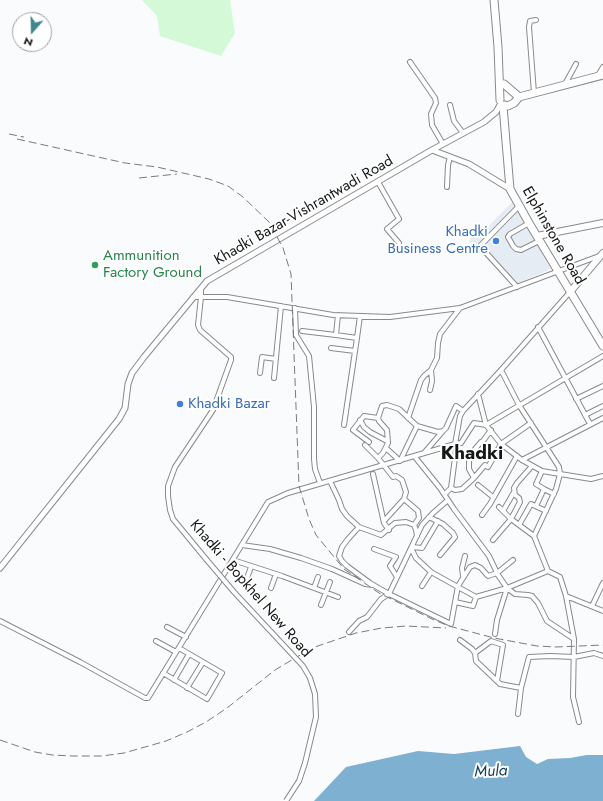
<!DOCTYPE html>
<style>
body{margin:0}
#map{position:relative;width:603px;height:801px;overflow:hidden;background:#fafbfd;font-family:Jost,sans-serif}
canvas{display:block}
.north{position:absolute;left:12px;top:12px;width:40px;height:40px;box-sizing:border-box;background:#fff;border:1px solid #a2a2a2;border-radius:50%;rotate:200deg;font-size:11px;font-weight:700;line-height:16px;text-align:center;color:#161717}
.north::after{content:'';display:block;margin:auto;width:14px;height:18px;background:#3f878d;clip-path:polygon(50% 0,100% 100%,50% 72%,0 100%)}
</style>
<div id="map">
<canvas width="603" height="801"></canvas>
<div class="north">N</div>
</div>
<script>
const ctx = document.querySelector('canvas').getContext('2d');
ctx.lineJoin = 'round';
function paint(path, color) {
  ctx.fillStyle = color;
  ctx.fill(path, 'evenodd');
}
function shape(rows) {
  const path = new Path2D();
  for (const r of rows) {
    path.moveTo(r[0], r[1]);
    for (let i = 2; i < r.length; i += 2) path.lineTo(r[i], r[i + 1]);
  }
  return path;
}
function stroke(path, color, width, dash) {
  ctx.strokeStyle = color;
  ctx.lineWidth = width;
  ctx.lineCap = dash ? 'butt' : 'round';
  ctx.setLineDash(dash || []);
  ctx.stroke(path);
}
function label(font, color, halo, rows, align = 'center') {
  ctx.font = font + ' Jost,sans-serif';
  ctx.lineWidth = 4;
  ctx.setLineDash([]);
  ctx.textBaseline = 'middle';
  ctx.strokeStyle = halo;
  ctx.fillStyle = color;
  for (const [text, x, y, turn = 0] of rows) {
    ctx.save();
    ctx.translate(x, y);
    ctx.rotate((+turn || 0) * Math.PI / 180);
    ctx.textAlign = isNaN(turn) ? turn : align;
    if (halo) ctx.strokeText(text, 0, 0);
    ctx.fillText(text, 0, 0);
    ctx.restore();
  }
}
const built = shape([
 [513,201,551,269,514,285,508,281,469,241,473,236,477,238]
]);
const green = shape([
 [142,0,230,0,235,33,221,56,160,36,157,16]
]);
const water = shape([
 [520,746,526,757,537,764,548,759,570,758,587,755,603,755,603,801,314,801,346,767,418,751,454,754]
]);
const minor = shape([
 [410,62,435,98,436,103,431,114,432,125,443,144],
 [597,77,603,67],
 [565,84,576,64],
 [534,93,529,27,530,21,536,20],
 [450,105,454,121,463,133],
 [378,182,399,219,387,229,399,243],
 [447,187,448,165,450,157],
 [529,223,510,234,508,237,513,246,516,249,521,250,539,241],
 [517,287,480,246,519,206],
 [201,289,201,297,198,325,200,330,231,357,231,360,213,410,175,467,168,486,168,496,170,510,173,519,206,559],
 [193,297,227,297,333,315,390,317,460,308,599,256],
 [295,308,296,335,309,356,314,407,314,459,315,469,320,483],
 [338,315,336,335,357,338,360,316],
 [538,327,590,424],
 [302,331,336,335],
 [331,348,355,351],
 [431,370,437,358,438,343,440,334,460,308],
 [260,373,262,357,276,359],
 [274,378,281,306],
 [478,394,486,425,501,444,522,460,542,471,560,474,559,467,519,405,501,370],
 [576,399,603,386],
 [585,415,603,406],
 [408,418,421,380,424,376,431,370,432,381,430,390],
 [360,420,364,427,370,432,387,441],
 [344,425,357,338],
 [369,442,353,430,364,416,378,418],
 [365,445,378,458,393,477,396,476,402,480,406,492,404,499,384,521],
 [386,448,400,461,417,426],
 [424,453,443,431],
 [415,457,440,488,454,509,489,556,498,575,507,588,515,594,528,595,532,596,538,603,547,621,574,639],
 [378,458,383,453,388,443,387,430,379,421,378,418,382,406,387,405,399,409,417,426,438,432,443,431,446,428,456,406,463,411],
 [522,460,603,418],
 [542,471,536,484,544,489],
 [373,474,384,523,389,530],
 [474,478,469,469,469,460,475,449,481,442,483,441,491,430],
 [330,481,339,500,342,509,347,516,359,527,348,539,342,547,339,556,342,561,347,566,370,583,389,594,451,624,458,586,470,567,475,565,481,568,488,576,497,573,513,560],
 [478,485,493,497],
 [451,488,456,450,455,444,461,443,474,423,486,425,603,356],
 [445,494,451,488,455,490,462,489,474,478,485,465,488,467,501,444,531,423],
 [404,499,418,511,419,518,414,525],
 [536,506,544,489,554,494],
 [499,507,511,519,534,536],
 [503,511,514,492],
 [482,515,490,504,517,456],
 [429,517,443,524,453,533,455,537,440,555],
 [519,525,531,504,546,511],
 [359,527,381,535,395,523,406,522,414,525,416,530,417,536],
 [493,540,511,519,520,502,519,498,515,495,514,488,517,483,532,466],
 [242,545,270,549,301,558,332,569,365,584,373,585],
 [412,547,422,548,438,521],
 [411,548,416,558,431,572,476,597,507,588,548,571],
 [374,549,396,557,390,566,397,577],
 [233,560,282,576,338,597],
 [463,576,462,568,465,556],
 [247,578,251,567],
 [422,586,431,572],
 [271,588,276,574],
 [314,588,318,577],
 [566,596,603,611],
 [455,602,473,606,476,597],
 [321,605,330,582],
 [592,606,603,583],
 [0,621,80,662,145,698,148,698,268,502,288,493,455,444,460,416,463,411,501,370,570,292],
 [167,627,186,637],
 [349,632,359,621,367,617,381,599,389,594,422,525,433,513,448,500],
 [495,634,497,620,507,588],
 [460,640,472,649,475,653,476,661,500,684,521,688,529,657,550,656,574,657,594,653,603,656],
 [156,641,176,652],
 [475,653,491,641,503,645,497,681],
 [163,673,207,699,222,673,179,648],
 [174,680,189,654],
 [187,688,203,662],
 [518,714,521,688],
 [579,722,573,697,574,639,566,596,560,577,548,571,534,536,556,489,560,474,591,479,603,476]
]);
const tertiary = shape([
 [432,150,469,164,510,189],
 [0,568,119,419,125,408,128,384,132,373,144,357,207,281,432,150,484,122,496,112,500,105]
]);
const secondary = shape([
 [537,236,603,223],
 [570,292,603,253]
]);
const primary = shape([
 [494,0,498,47,500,100],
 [504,84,519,97],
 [505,105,508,106,514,103,519,97,603,75],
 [503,106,510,189,529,223,603,346]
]);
const rail = shape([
 [9,134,24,137],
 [17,139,125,163,157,167,209,179,228,186,243,197,269,222,283,248,291,274,299,486,309,519,316,535,344,569,379,593,434,620,449,626,494,638,537,646,556,647,603,645],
 [139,178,177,174],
 [0,740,35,752,52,755,73,756,102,756,124,753,166,741,187,732,206,722,227,708,275,670,312,648,356,633,382,628,406,626,446,628]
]);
const minorBridge = shape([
 [206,559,234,592,303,666,310,678,315,694,316,717,305,763,299,781,286,801]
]);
const markers = [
 [496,241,4,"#3f7fe0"],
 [95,265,4,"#2e9e5b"],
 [180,404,4,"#3f7fe0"]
];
const streetNames = [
 ["Khadki Bazar-Vishrantwadi Road",304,211,-30],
 ["Elphinstone Road",553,236,60],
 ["Khadki - Bopkhel New Road",250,589,49]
];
const shopNames = [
 ["Khadki",488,232],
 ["Business Centre",488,249],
 ["Khadki Bazar",188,404,"left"]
];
const leisureNames = [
 ["Ammunition",103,256],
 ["Factory Ground",103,273]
];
const waterNames = [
 ["Mula",491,772,-2]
];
const districtNames = [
 ["Khadki",472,454]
];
paint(built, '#e5ecf3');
paint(green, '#d4f9d6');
paint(water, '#7db0d1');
stroke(minor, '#898a8b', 6);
stroke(tertiary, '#898a8b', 7);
stroke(secondary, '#898a8b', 8);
stroke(primary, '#898a8b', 9);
stroke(minor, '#fff', 4);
stroke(tertiary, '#fff', 5);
stroke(secondary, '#fff', 6);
stroke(primary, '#fff', 7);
stroke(rail, '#797a7b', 1, [8, 4]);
stroke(minorBridge, '#898a8b', 6, []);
stroke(minorBridge, '#fff', 4);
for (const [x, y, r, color] of markers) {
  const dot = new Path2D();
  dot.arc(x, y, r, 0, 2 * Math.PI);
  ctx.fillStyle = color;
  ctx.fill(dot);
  stroke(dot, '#fff', 1.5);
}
label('15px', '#161717', '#fff', streetNames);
label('15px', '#366cbe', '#fff', shopNames, 'right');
label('15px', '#27864d', '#fff', leisureNames, 'left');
label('italic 16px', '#184159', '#fff', waterNames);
label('bold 19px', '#161717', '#fff', districtNames);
</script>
